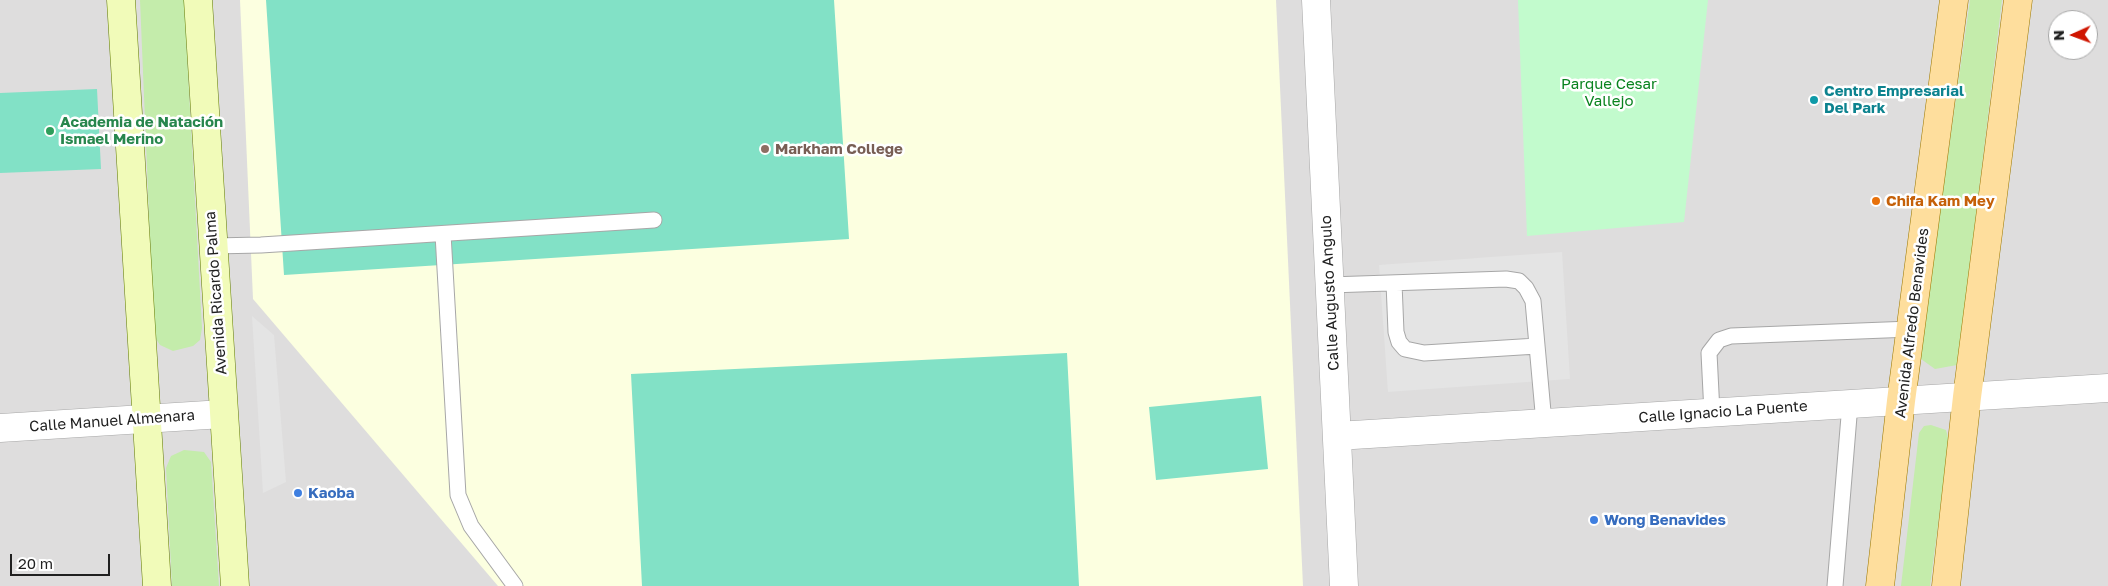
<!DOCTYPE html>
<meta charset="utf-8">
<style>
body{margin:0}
#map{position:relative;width:2108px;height:586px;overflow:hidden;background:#f1eee6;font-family:"Golos Text",sans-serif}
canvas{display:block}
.north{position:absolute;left:2048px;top:10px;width:50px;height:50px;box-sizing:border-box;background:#fff;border:1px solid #a6a6a6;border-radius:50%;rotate:268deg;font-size:14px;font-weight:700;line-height:20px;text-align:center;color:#202020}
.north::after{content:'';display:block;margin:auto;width:18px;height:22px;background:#cf1500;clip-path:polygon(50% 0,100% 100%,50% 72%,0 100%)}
.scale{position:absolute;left:10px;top:554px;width:100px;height:22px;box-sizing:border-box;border:2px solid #202020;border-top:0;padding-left:6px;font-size:15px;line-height:18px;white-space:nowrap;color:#202020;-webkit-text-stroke:4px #fff;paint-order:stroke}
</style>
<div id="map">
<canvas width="2108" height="586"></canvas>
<div class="north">N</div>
<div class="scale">20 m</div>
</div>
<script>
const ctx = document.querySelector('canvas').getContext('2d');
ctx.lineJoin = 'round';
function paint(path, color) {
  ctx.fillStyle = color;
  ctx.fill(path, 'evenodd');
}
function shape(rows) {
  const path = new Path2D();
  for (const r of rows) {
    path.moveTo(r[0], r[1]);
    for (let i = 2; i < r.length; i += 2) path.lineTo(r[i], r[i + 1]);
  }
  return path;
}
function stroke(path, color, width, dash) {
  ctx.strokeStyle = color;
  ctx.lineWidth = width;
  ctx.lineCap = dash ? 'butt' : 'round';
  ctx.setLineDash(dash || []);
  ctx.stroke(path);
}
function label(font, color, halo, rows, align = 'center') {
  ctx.font = font + ' "Golos Text",sans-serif';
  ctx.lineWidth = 5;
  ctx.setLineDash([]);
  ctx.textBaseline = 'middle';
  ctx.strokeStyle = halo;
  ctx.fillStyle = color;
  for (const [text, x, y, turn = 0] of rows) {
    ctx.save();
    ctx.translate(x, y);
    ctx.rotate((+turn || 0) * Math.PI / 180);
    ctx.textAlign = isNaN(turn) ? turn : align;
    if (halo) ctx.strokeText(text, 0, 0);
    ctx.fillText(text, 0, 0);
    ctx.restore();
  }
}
const residential = shape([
 [0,0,2108,0,2108,586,0,586],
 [2058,20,2088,20,2088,50,2058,50]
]);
const education = shape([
 [240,0,1276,0,1303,586,498,586,253,299]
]);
const grass = shape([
 [140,0,184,0,202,328,200,340,193,346,173,351,160,345,154,336],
 [1970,0,2002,0,1959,355,1957,365,1935,369,1921,359,1920,351],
 [1931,425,1946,430,1949,441,1930,586,1901,586,1919,433,1924,426],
 [184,450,204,452,211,462,219,586,172,586,166,468,171,456]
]);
const park = shape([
 [1518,0,1708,0,1684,222,1527,236]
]);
const pitch = shape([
 [266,0,834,0,849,239,284,275],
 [97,89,101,169,0,173,0,93],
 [1067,353,1079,586,642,586,631,374],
 [1261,396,1268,469,1156,480,1149,407]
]);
const parking = shape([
 [1562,252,1570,379,1388,392,1379,265],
 [252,316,274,335,286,482,263,493]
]);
const service = shape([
 [443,234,458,495,471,526,515,586],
 [213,246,261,245,654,220],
 [1394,283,1396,332,1399,342,1405,349,1424,353,1537,346],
 [1330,285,1506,279,1519,281,1526,288,1533,301,1544,423],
 [1712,413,1709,353,1719,340,1731,336,1911,329],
 [1835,586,1850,404]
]);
const minor = shape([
 [1316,0,1344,586],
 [0,428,223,414],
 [1337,436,2108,388]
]);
const secondary = shape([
 [121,0,157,586],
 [198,0,235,586]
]);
const primary = shape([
 [1880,586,1901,401,1954,0],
 [1946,586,1967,397,2018,0]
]);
const markers = [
 [1814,100,5,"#0f9aa8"],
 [50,131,5,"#2e9e5b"],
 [765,149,5,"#8d6e63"],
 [1876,201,5,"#e8710a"],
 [298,493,5,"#3f7fe0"],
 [1594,520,5,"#3f7fe0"]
];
const parkNames = [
 ["Parque Cesar",1609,84],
 ["Vallejo",1609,101]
];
const cultureNames = [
 ["Centro Empresarial",1824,91],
 ["Del Park",1824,108]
];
const leisureNames = [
 ["Academia de Natación",60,122],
 ["Ismael Merino",60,139]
];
const educationNames = [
 ["Markham College",775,149]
];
const foodNames = [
 ["Chifa Kam Mey",1886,201]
];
const streetNames = [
 ["Avenida Ricardo Palma",216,293,-94],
 ["Calle Augusto Angulo",1330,293,-93],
 ["Avenida Alfredo Benavides",1912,323,-83],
 ["Calle Ignacio La Puente",1723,412,-4],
 ["Calle Manuel Almenara",112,421,-4]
];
const shopNames = [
 ["Kaoba",308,493],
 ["Wong Benavides",1604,520]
];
paint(residential, '#dedddd');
paint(education, '#fcffe0');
paint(grass, '#c4ecab');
paint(park, '#c2fbcd');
paint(pitch, '#82e1c6');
paint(parking, '#e4e4e4');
stroke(service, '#a7a7a7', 17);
stroke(minor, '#a7a7a7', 29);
stroke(secondary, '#627c02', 29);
stroke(primary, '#9b7800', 29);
stroke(service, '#fff', 15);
stroke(minor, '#fff', 28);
stroke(secondary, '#f1fbb9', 28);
stroke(primary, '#fede9d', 28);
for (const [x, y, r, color] of markers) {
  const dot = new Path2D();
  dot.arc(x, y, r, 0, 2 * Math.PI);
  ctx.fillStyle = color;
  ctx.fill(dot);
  stroke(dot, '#fff', 2);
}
label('15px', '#09831f', '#fff', parkNames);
label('bold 15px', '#0d838f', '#fff', cultureNames, 'left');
label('bold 15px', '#27864d', '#fff', leisureNames, 'left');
label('bold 15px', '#785e54', '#fff', educationNames, 'left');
label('bold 15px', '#c56008', '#fff', foodNames, 'left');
label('15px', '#202020', '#fff', streetNames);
label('bold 15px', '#366cbe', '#fff', shopNames, 'left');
</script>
